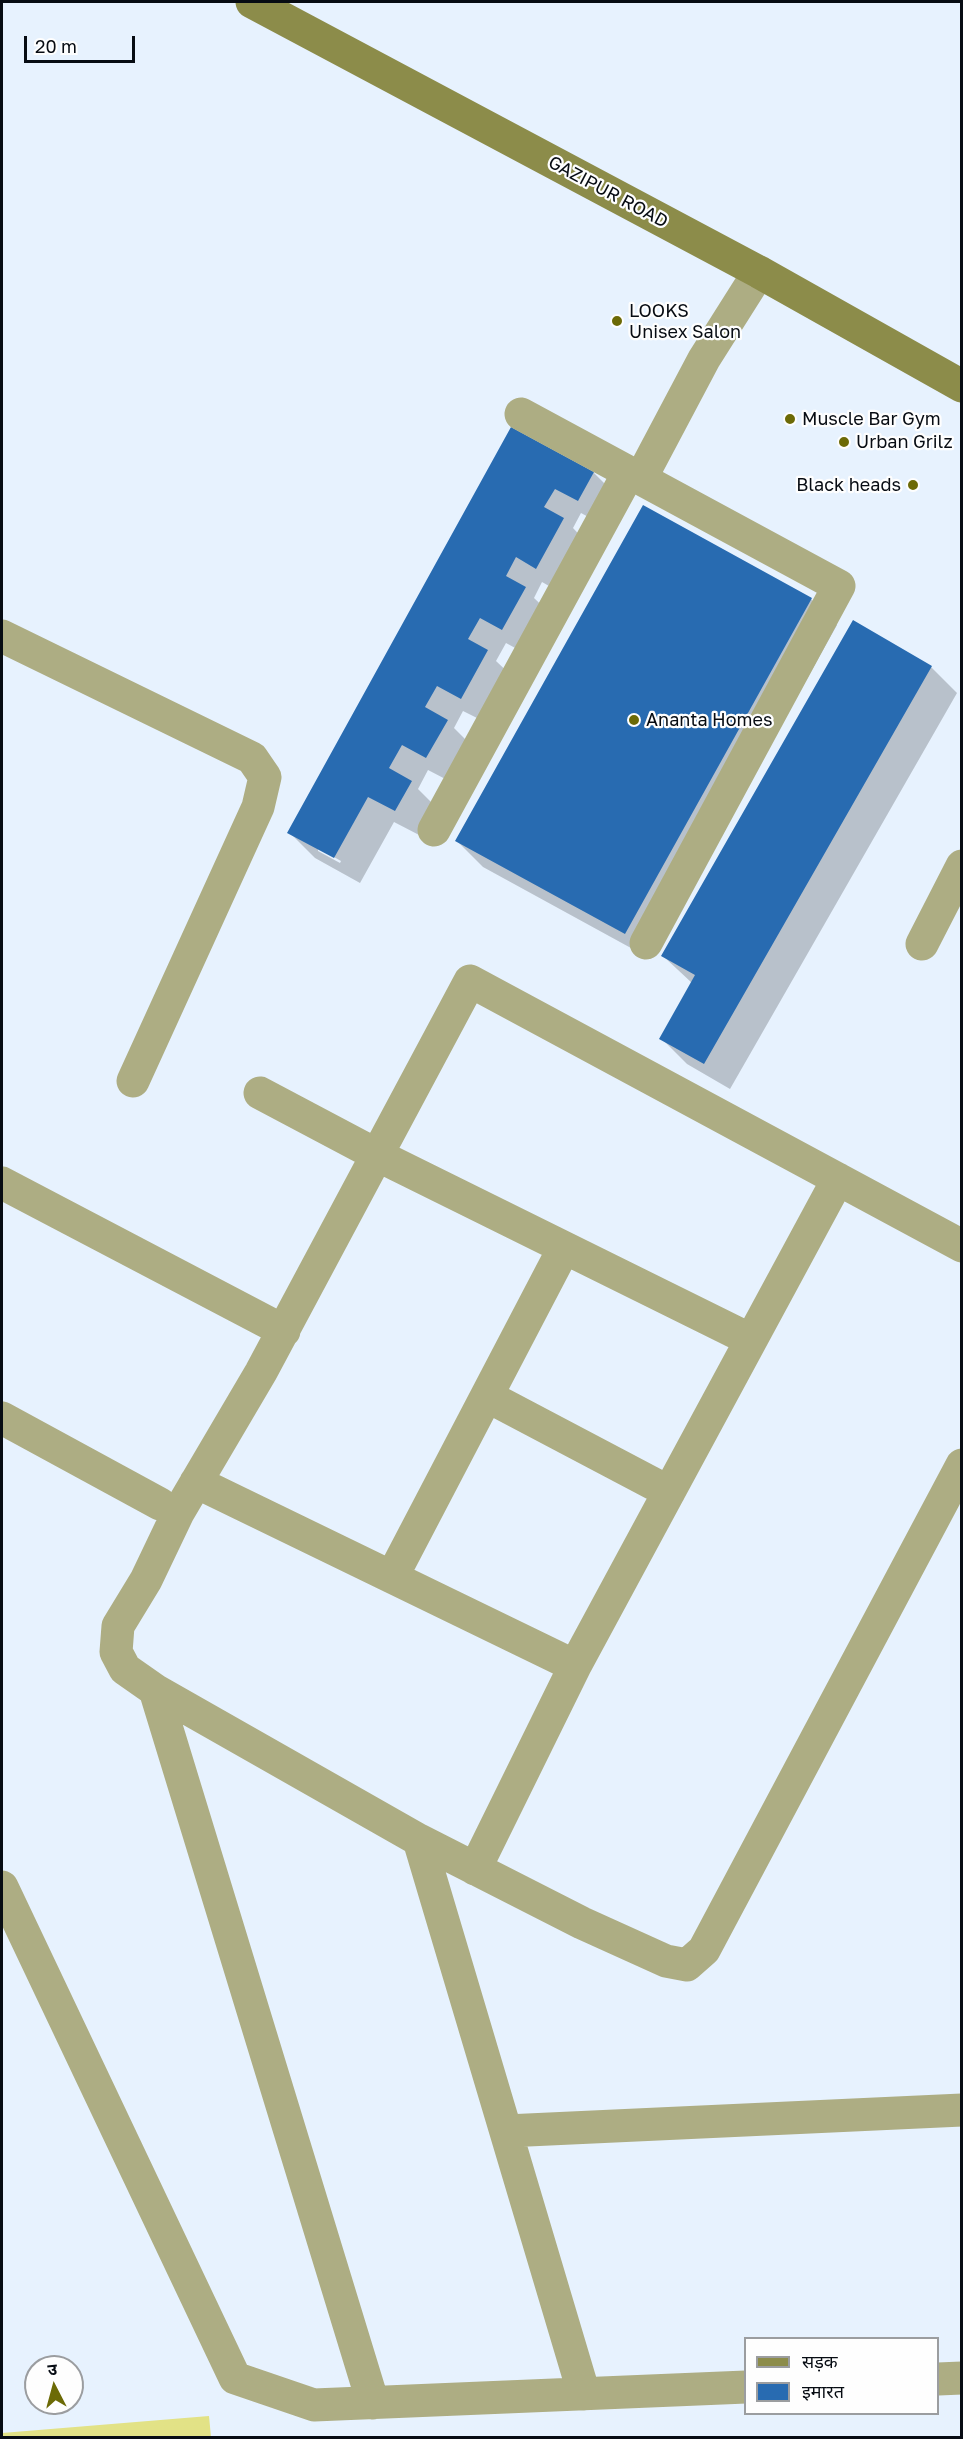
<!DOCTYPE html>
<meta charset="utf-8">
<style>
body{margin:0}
#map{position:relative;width:963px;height:2439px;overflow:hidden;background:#e7f2fe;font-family:"Golos Text","Noto Sans Devanagari",sans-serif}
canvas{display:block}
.frame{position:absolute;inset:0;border:3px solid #070c13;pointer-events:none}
.legend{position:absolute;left:744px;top:2337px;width:195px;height:78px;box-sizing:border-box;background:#fefefe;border:2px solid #9b9da0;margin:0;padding:8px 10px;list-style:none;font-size:18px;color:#070c13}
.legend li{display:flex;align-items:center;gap:12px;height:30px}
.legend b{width:30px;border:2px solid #9b9da0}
.north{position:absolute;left:24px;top:2355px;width:60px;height:60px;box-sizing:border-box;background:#fefefe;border:2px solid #9b9da0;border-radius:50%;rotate:354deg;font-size:16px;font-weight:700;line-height:24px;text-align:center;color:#070c13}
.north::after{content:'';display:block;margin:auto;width:21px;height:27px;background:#6c6a06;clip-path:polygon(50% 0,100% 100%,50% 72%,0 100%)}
.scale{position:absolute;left:24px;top:36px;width:111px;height:27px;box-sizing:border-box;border:3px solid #070c13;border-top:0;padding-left:8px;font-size:18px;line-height:21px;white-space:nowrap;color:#070c13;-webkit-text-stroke:4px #fefefe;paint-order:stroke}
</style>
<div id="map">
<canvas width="963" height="2439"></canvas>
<div class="frame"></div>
<ul class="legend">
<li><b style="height:8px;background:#8c8c4a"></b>सड़क</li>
<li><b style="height:16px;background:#286bb1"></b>इमारत</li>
</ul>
<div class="north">उ</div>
<div class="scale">20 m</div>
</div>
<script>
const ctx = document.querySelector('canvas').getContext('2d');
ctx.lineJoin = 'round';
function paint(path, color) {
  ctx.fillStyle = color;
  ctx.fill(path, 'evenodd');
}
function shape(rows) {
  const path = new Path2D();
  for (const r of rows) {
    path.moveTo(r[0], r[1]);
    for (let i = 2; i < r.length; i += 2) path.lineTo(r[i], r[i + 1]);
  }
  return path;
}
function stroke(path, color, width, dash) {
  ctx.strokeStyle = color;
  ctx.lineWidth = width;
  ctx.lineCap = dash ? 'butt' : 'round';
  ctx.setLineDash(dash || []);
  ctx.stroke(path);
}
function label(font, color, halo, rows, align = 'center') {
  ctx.font = font + ' "Golos Text",sans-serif';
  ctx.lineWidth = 4.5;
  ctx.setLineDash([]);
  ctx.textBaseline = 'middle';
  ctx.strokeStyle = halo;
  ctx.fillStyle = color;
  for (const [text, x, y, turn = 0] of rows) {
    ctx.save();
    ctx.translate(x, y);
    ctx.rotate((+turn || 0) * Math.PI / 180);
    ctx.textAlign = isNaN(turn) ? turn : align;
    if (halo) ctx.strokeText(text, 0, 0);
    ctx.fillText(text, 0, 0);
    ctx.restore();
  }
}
const green = shape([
 [209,2416,211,2437,2,2437,2,2433]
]);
const shadow = shape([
 [511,429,594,473,620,499,605,526,581,513,573,528,589,545,563,594,542,582,534,598,551,614,528,655,506,643,496,661,513,677,487,723,463,711,454,728,473,747,453,783,428,770,418,789,437,808,421,836,394,822,360,883,315,858,289,832],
 [318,848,341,861,340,863,318,851],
 [643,507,811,599,837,625,651,959,483,867,457,841],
 [931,667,957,693,730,1089,687,1064,661,1038,692,983,663,956]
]);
const building = shape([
 [511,427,594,472,578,501,555,489,544,507,564,518,536,569,516,557,506,576,526,587,502,630,480,618,468,639,488,650,461,699,437,686,425,707,448,720,426,758,402,745,389,768,412,781,395,811,368,797,334,858,287,833],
 [643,505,812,598,625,934,455,841],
 [853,620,932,666,704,1064,659,1039,695,975,661,956]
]);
const street = shape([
 [521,414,839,586,646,943],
 [641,478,704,359,759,272],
 [2,636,252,758,265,777,258,807,133,1081],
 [434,830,629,472],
 [922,944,962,866],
 [260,1093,377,1155,751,1340],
 [2,1183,284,1331],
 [487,1396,669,1492],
 [2,1418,160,1504],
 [196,1482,575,1666],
 [392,1577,564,1248],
 [155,1690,419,1840,584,2394],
 [419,1840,582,1923,666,1961,687,1965,704,1950,962,1465],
 [475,1869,575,1666,838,1179],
 [2,1887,235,2378,314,2405,746,2387],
 [506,2131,962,2110],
 [938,2379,962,2378],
 [373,2403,155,1690,125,1669,116,1652,118,1626,146,1580,178,1513,261,1372,470,981,962,1246]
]);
const secondary = shape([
 [252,2,759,272,962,386]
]);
const markers = [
 [617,321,6,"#6c6a06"],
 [790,419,6,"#6c6a06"],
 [844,442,6,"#6c6a06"],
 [913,485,6,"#6c6a06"],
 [634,720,6,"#6c6a06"]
];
const streetNames = [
 ["GAZIPUR ROAD",608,192,28]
];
const poiNames = [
 ["LOOKS",629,311],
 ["Unisex Salon",629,332],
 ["Muscle Bar Gym",802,419],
 ["Urban Grilz",856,442],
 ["Black heads",901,485,"right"],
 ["Ananta Homes",646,720]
];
paint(green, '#e2e286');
paint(shadow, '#0003');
paint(building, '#286bb1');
stroke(street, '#adad83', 33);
stroke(secondary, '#8c8c4a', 33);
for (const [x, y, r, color] of markers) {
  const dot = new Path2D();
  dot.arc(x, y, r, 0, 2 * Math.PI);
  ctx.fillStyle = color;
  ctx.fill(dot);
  stroke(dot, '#fefefe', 2);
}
label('18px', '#070c13', '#fefefe', streetNames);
label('18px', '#070c13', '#fefefe', poiNames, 'left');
</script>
